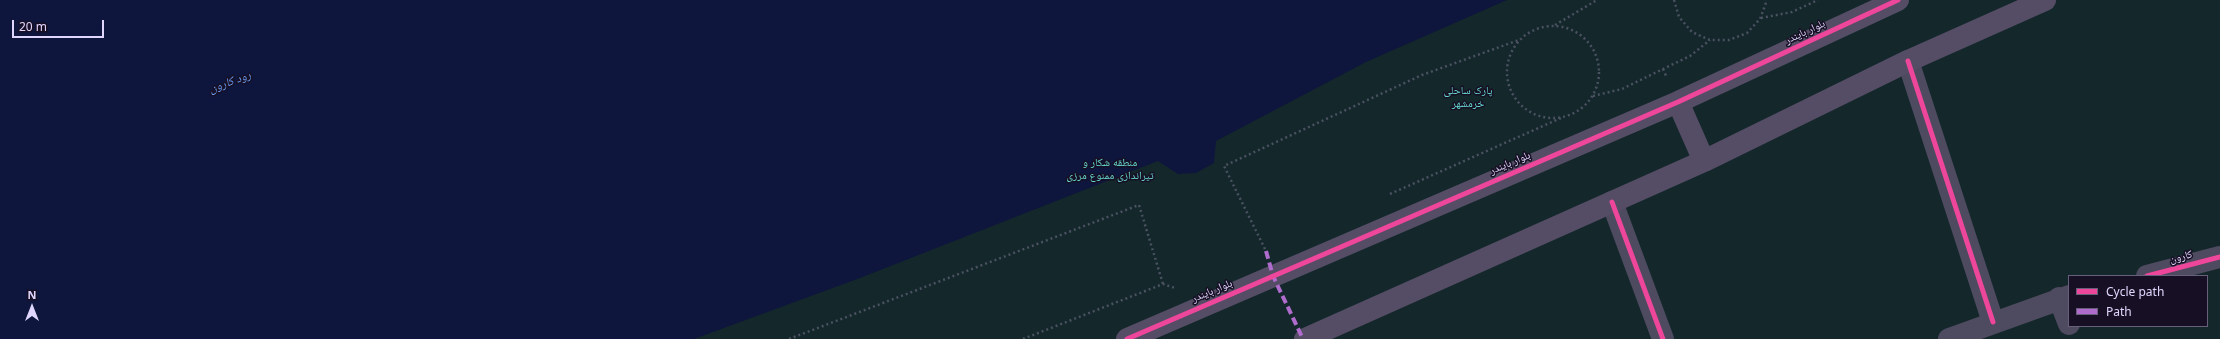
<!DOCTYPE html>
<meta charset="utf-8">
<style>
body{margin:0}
#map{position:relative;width:2220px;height:339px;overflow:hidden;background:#18141f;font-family:"Noto Sans",sans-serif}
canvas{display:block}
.legend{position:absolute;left:2068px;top:275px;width:140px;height:52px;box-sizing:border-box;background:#171024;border:1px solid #675f7b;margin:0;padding:5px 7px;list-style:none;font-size:12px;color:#e0d5fd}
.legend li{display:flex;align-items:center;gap:8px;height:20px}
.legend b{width:20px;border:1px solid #675f7b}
.north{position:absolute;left:12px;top:287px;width:40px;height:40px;-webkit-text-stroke:3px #171024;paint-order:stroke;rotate:0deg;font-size:11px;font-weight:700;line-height:16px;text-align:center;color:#e0d5fd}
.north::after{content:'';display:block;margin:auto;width:14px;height:18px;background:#e0d5fd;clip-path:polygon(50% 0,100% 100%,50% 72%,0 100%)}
.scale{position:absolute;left:12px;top:20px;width:92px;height:18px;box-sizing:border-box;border:2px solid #e0d5fd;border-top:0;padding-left:5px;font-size:12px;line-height:14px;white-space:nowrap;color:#e0d5fd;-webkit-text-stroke:3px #171024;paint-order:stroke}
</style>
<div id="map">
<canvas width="2220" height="339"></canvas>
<ul class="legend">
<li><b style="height:5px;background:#ed469a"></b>Cycle path</li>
<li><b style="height:5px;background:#b06ccc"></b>Path</li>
</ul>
<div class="north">N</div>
<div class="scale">20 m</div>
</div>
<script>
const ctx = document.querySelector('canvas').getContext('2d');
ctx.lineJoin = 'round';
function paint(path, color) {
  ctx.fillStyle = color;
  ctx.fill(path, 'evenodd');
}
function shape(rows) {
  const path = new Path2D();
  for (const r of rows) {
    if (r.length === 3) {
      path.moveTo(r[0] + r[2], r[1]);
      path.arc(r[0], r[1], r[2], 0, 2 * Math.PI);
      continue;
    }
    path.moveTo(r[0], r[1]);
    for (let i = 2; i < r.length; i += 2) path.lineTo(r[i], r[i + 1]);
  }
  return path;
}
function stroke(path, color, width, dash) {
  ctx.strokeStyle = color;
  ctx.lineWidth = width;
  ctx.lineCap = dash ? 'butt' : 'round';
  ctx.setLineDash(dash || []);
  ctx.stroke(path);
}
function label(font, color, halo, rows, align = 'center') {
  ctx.font = font + ' "Noto Sans","Noto Naskh Arabic",sans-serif';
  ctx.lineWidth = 3;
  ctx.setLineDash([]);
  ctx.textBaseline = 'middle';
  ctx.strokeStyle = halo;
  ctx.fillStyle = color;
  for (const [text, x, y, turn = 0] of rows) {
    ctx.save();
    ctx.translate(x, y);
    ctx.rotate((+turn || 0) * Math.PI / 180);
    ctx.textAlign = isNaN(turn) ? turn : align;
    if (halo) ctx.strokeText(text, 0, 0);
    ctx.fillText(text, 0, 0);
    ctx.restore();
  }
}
const green = shape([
 [0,0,2220,0,2220,339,0,339],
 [2069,276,2207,276,2207,326,2069,326]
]);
const water = shape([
 [0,0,1507,0,1366,62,1216,141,1214,163,1196,173,1178,174,1158,161,860,278,694,339,0,339]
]);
const path = shape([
 [1674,0,1679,17,1692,32,1710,40,1729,40,1747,33,1760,19,1767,0],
 [1761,18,1792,12,1818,0],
 [1555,25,1597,0],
 [1553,72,46],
 [1663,69,1667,78],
 [1593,96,1622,89,1663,69,1690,56,1710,40],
 [1390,194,1561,118],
 [1265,249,1224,166,1422,75,1519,40],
 [789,339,1139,205,1163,284],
 [1023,339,1163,284,1175,288]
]);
const street = shape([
 [1908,61,1993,322],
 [1612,202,1663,339],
 [2147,276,2220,257],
 [2059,298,2069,324],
 [1949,339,2069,296]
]);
const secondary = shape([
 [1678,102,1704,161],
 [1127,339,1678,102,1898,0],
 [1305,339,1704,161,1908,61,2045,0]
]);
const quiet = shape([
 [1266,251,1273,276,1303,339]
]);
const cycleway = shape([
 [1908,61,1993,322],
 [1612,202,1663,339],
 [2147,276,2220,257],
 [1127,339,1678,102,1898,0]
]);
const streetNames = [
 ["بلوار بایندر",1805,32,-25],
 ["بلوار بایندر",1510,163,-23],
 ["کارون",2181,257,-14],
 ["بلوار بایندر",1212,291,-23]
];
const parkNames = [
 ["پارک ساحلی",1468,91],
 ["خرمشهر",1468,104],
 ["منطقه شکار و",1110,163],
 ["تیراندازی ممنوع مرزی",1110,176]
];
const waterNames = [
 ["رود کارون",230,82,-20]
];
paint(green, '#14272b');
paint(water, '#0e163d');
stroke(path, '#4a5160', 2.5, [2, 3]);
stroke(street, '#4e4a5f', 22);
stroke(secondary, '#544d65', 22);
stroke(quiet, '#b06ccc', 4, [8, 4]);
stroke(cycleway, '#ed469a', 5);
label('11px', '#e0d5fd', '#171024', streetNames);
label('11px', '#65d9d0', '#171024', parkNames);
label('italic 12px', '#699cf7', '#171024', waterNames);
</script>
